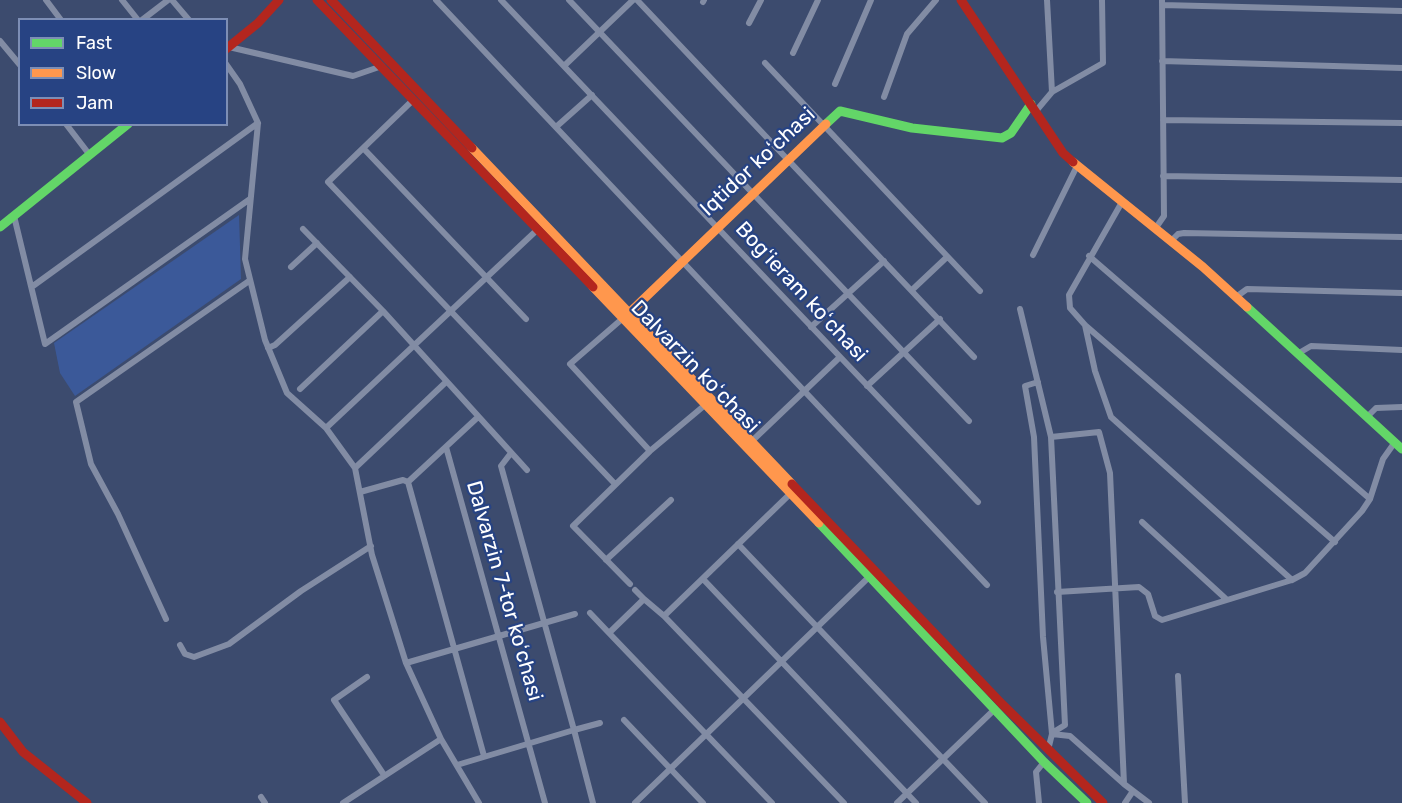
<!DOCTYPE html>
<meta charset="utf-8">
<style>
body{margin:0}
#map{position:relative;width:1402px;height:803px;overflow:hidden;background:#3c4b6e;font-family:Rubik,sans-serif}
canvas{display:block}
.legend{position:absolute;left:18px;top:18px;width:210px;height:108px;box-sizing:border-box;background:#274383;border:2px solid #7d8eb5;margin:0;padding:8px 10px;list-style:none;font-size:18px;color:#fff}
.legend li{display:flex;align-items:center;gap:12px;height:30px}
.legend b{width:30px;border:2px solid #7d8eb5}
</style>
<div id="map">
<canvas width="1402" height="803"></canvas>
<ul class="legend">
<li><b style="height:8px;background:#63d668"></b>Fast</li>
<li><b style="height:8px;background:#ff974d"></b>Slow</li>
<li><b style="height:8px;background:#b3261e"></b>Jam</li>
</ul>
</div>
<script>
const ctx = document.querySelector('canvas').getContext('2d');
ctx.lineJoin = 'round';
function paint(path, color) {
  ctx.fillStyle = color;
  ctx.fill(path, 'evenodd');
}
function shape(rows) {
  const path = new Path2D();
  for (const r of rows) {
    path.moveTo(r[0], r[1]);
    for (let i = 2; i < r.length; i += 2) path.lineTo(r[i], r[i + 1]);
  }
  return path;
}
function stroke(path, color, width, dash) {
  ctx.strokeStyle = color;
  ctx.lineWidth = width;
  ctx.lineCap = dash ? 'butt' : 'round';
  ctx.setLineDash(dash || []);
  ctx.stroke(path);
}
function label(font, color, halo, rows, align = 'center') {
  ctx.font = font + ' Rubik,sans-serif';
  ctx.lineWidth = 4.5;
  ctx.setLineDash([]);
  ctx.textBaseline = 'middle';
  ctx.strokeStyle = halo;
  ctx.fillStyle = color;
  for (const [text, x, y, turn = 0] of rows) {
    ctx.save();
    ctx.translate(x, y);
    ctx.rotate((+turn || 0) * Math.PI / 180);
    ctx.textAlign = isNaN(turn) ? turn : align;
    if (halo) ctx.strokeText(text, 0, 0);
    ctx.fillText(text, 0, 0);
    ctx.restore();
  }
}
const green = shape([
 [239,215,241,279,75,396,60,373,54,343]
]);
const street = shape([
 [46,0,61,20],
 [122,0,138,20],
 [172,0,189,20],
 [436,0,987,585],
 [501,0,978,502],
 [569,0,969,421],
 [637,0,974,357],
 [1047,0,1052,92],
 [703,2,704,0],
 [1162,5,1402,11],
 [142,20,168,0],
 [749,23,761,0],
 [0,41,20,65],
 [229,47,353,76,382,66],
 [793,53,818,0],
 [1162,61,1402,68],
 [765,63,980,291],
 [226,64,240,84,258,123,245,259,265,340,287,393,326,428,355,468,372,555,406,663,441,739,479,803],
 [564,66,633,0],
 [835,84,871,0],
 [884,97,907,34,936,0],
 [413,100,328,182,615,484],
 [1036,111,1052,92,1103,63,1102,0],
 [1163,120,1402,123],
 [66,124,89,154],
 [556,127,592,95],
 [364,149,526,319],
 [1163,176,1402,180],
 [1122,202,1069,295,1070,308,1085,325,1335,542],
 [14,216,45,344,250,199],
 [303,229,383,311,527,470],
 [1155,229,1164,216,1162,0],
 [1171,241,1178,234,1184,233,1402,237],
 [1033,255,1077,166],
 [1089,256,1370,499],
 [291,267,317,243],
 [33,286,258,123],
 [912,290,947,257],
 [1236,297,1247,289,1402,293],
 [1020,309,1051,437,1065,725,1052,733],
 [622,319,570,364,650,451],
 [1085,325,1095,371,1111,417,1292,580],
 [811,327,884,261],
 [268,348,275,345,350,277],
 [1299,353,1311,346,1402,350],
 [1038,382,1025,386,1034,437,1043,637,1052,734,1048,750],
 [867,386,940,319],
 [300,389,383,311],
 [1368,416,1376,408,1402,407],
 [326,428,537,230],
 [1051,437,1099,432,1110,473,1124,784,1070,736,1052,734],
 [752,441,840,357],
 [446,447,545,803],
 [511,453,501,466,574,730,600,723],
 [355,468,446,382],
 [408,482,484,756],
 [360,492,403,480,408,482,478,417],
 [1142,522,1226,599],
 [738,544,985,803],
 [606,560,671,500],
 [703,579,916,803],
 [630,584,573,526,650,451,705,405],
 [635,590,644,599],
 [1057,592,1139,587,1148,594,1155,616,1162,620,1292,580,1305,573,1362,511,1370,499,1383,459,1395,442],
 [590,613,609,633],
 [664,616,791,493],
 [166,619,118,514,91,464,76,402,249,281],
 [180,645,185,654,194,657,229,644,301,591,371,546],
 [406,663,575,614],
 [1178,676,1185,803],
 [367,677,334,700,384,775],
 [624,720,703,803],
 [457,765,574,730,593,803],
 [1124,784,1149,803],
 [261,797,265,803],
 [343,803,441,739],
 [635,803,869,577],
 [772,803,609,633,644,599,664,616,844,803],
 [897,803,995,709],
 [1039,803,1036,772,1044,762],
 [1125,803,1133,791]
]);
const fast = shape([
 [826,124,840,111,912,128,1002,138,1011,133,1031,104],
 [0,227,128,124],
 [1247,307,1402,449],
 [819,523,1044,762,1087,803]
]);
const slow = shape([
 [472,148,792,484],
 [1073,162,1203,267,1247,307],
 [593,287,819,523],
 [626,316,826,124]
]);
const jam = shape([
 [317,0,593,287],
 [331,0,472,148],
 [961,0,1063,153,1073,162],
 [226,49,258,23,279,0],
 [792,484,1002,704,1103,803],
 [0,722,23,752,87,803]
]);
const streetNames = [
 ["Iqtidor koʻchasi",758,162,-43],
 ["Bogʻieram koʻchasi",801,292,47],
 ["Dalvarzin koʻchasi",695,367,46],
 ["Dalvarzin 7-tor koʻchasi",504,591,74]
];
paint(green, '#3b5999');
stroke(street, '#828ca4', 6);
stroke(fast, '#63d668', 9);
stroke(slow, '#ff974d', 9);
stroke(jam, '#b3261e', 9);
label('21px', '#fff', '#274383', streetNames);
</script>
